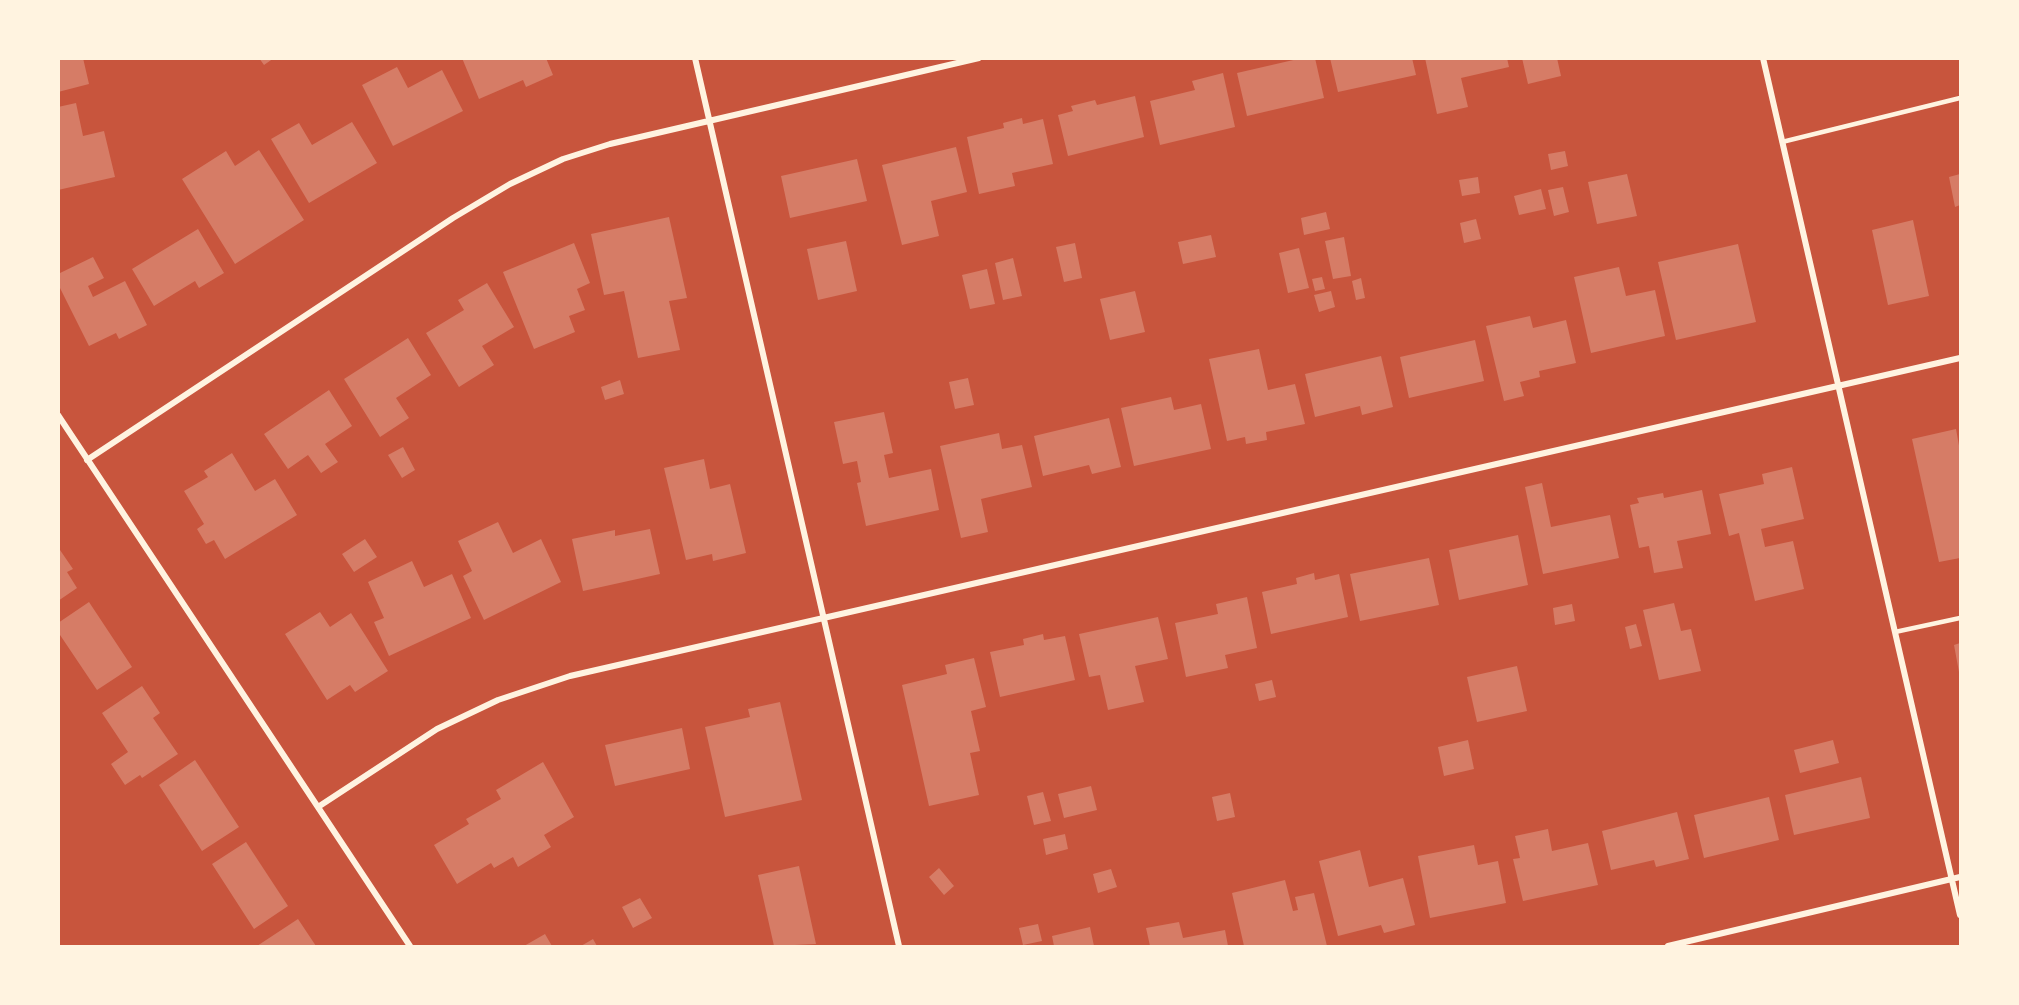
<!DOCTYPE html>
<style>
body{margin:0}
#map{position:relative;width:2019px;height:1005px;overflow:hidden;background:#c8553d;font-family:Rubik,sans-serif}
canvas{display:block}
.frame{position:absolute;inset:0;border:60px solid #fff3e0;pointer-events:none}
</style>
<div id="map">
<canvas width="2019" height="1005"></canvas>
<div class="frame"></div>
</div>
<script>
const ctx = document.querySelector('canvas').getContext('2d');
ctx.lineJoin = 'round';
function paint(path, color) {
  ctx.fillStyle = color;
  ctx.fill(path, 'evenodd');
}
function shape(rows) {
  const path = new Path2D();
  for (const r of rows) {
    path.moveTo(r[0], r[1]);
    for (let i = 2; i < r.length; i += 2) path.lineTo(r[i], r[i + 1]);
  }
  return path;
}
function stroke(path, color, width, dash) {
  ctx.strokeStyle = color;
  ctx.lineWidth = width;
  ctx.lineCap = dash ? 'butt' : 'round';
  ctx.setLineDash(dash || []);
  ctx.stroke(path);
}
const building = shape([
 [58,58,83,58,89,84,58,92],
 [259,58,274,58,264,65],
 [462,58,546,58,553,75,526,87,523,80,479,99],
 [1302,58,1315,58,1324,98,1247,116,1237,73],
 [1330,58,1412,58,1416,75,1338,92],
 [1425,58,1507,58,1509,67,1461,78,1468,107,1437,114],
 [1522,58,1557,58,1561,76,1528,84],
 [397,67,408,88,442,70,463,111,393,146,362,85],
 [1223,73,1235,127,1160,145,1150,101,1195,90,1192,81],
 [1135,96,1144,137,1068,156,1058,115,1073,111,1071,106,1095,100,1097,105],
 [76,103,83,136,104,131,115,177,58,190,58,107],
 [1022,118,1023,124,1043,119,1053,164,1012,173,1015,186,979,194,967,137,1004,128,1003,123],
 [352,122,377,163,309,203,271,139,299,123,312,145],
 [956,147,967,192,931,201,939,236,902,245,882,165],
 [259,150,304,220,235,264,182,179,226,151,235,166],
 [1565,151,1568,166,1551,170,1548,154],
 [857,159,867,201,790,218,781,176],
 [1627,174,1637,216,1597,224,1588,182],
 [1960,174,1960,205,1955,207,1949,177],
 [1478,177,1480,193,1462,196,1459,180],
 [1563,187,1569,212,1554,216,1548,190],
 [1541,189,1546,209,1519,215,1514,196],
 [1326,212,1330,229,1304,235,1301,218],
 [669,217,687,298,669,301,680,350,638,358,624,291,604,295,591,234],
 [1476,219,1481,239,1464,243,1460,223],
 [1913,220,1929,296,1888,305,1872,230],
 [198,229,224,273,199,288,195,281,154,306,132,269],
 [1211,235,1216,257,1183,264,1178,242],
 [1344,237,1351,276,1333,279,1325,241],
 [846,241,857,291,818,300,807,249],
 [574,243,590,283,577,289,585,310,569,316,575,332,534,349,503,272],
 [1075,243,1082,278,1064,282,1056,247],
 [1738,244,1756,322,1676,340,1658,262],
 [1299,248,1309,288,1288,293,1279,253],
 [93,257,104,278,88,286,93,297,125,281,147,325,119,339,116,333,89,346,58,284,58,274],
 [1013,258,1022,296,1003,300,995,263],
 [1619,267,1626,296,1655,290,1665,336,1591,353,1574,277],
 [987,269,995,304,970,309,962,275],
 [1322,277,1325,289,1315,291,1312,279],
 [1361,278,1365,298,1356,300,1352,281],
 [487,283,514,327,482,346,494,365,459,387,426,333,464,310,458,300],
 [1135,291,1145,332,1110,340,1100,299],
 [1331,291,1335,307,1319,312,1314,295],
 [1530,316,1533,328,1566,320,1576,363,1539,371,1540,377,1520,382,1524,396,1504,401,1486,326],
 [408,338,431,375,396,398,409,418,380,437,344,379],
 [1475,340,1484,381,1409,398,1400,357],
 [1259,349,1268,390,1295,384,1305,424,1266,432,1267,440,1246,444,1245,437,1227,441,1209,359],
 [1381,356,1393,407,1362,415,1360,406,1315,417,1305,374],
 [968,378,974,405,955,409,949,382],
 [620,380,624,394,605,400,601,387],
 [329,390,352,426,325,444,338,462,321,473,308,455,288,469,264,434],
 [1171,397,1174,410,1201,404,1211,449,1134,466,1121,408],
 [884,412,893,453,884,455,889,478,931,469,939,510,866,526,857,483,861,482,857,461,843,464,834,422],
 [1109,418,1121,467,1092,474,1089,465,1043,476,1034,436],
 [1956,429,1960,451,1960,558,1939,562,1912,439],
 [999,433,1002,449,1022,445,1032,487,981,499,988,532,961,538,940,446],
 [403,447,415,470,402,478,388,455],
 [232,453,255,491,275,479,297,515,225,559,214,540,206,544,197,529,204,524,184,491,208,477,204,471],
 [704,459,710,489,730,484,746,553,713,561,712,554,686,560,664,468],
 [1792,467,1804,519,1761,529,1765,547,1793,541,1804,589,1755,601,1739,533,1729,536,1719,494,1764,484,1762,474],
 [1542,483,1551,527,1610,515,1619,558,1543,574,1525,487],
 [1702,490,1711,534,1677,541,1683,568,1654,573,1649,546,1639,548,1630,505,1639,503,1637,498,1663,493,1664,498],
 [498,522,513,553,541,539,561,582,484,620,463,576,472,571,458,541],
 [650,529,660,574,583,591,572,539,615,530,615,536],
 [1518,535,1528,585,1459,600,1449,550],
 [365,539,377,557,354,572,342,554],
 [60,550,73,569,67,572,77,588,58,601],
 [1429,558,1439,605,1360,621,1350,574],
 [412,561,424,587,452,574,471,618,389,656,374,622,384,618,368,582],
 [1314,573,1315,580,1339,574,1348,617,1271,634,1262,592,1297,584,1296,578],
 [1247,597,1257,648,1225,655,1228,668,1186,677,1175,623,1218,614,1216,604],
 [89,602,132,667,97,690,58,632,58,623],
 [1674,603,1681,631,1691,629,1701,671,1659,680,1643,610],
 [1572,604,1575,621,1555,625,1553,608],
 [320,612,330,627,351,613,388,671,355,692,350,685,327,700,285,634],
 [1158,617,1168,659,1135,666,1144,702,1108,710,1100,675,1089,677,1079,634],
 [1636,624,1642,646,1630,649,1625,627],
 [1043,634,1044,640,1065,636,1075,680,1000,697,990,652,1024,645,1023,639],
 [1960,643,1960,672,1959,672,1954,645],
 [974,658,986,707,971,711,980,751,970,753,979,795,929,806,902,685,947,674,945,665],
 [1517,666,1527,711,1477,722,1467,677],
 [1272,680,1276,697,1259,701,1255,684],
 [142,686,160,713,153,718,178,754,142,778,140,775,125,785,111,764,128,752,102,713],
 [780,702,802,800,725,817,705,727,750,717,748,709],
 [682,728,690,769,615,786,605,745],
 [1468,740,1474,769,1444,776,1438,747],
 [1833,740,1839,763,1800,773,1794,750],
 [195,760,239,827,202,851,159,785],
 [543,762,574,817,544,835,551,847,518,867,513,857,494,868,491,863,457,884,434,845,469,824,466,819,501,799,496,790],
 [1861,777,1870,818,1794,835,1785,795],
 [1091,786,1097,810,1064,818,1058,794],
 [1043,792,1051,821,1034,825,1027,796],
 [1230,793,1235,817,1217,821,1212,797],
 [1769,797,1779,840,1704,858,1694,815],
 [1677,812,1689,859,1656,867,1654,860,1611,870,1602,831],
 [1548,829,1552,851,1588,843,1598,885,1523,901,1513,859,1520,858,1515,836],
 [1065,834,1068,849,1046,855,1043,839],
 [246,842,288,906,254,929,212,864],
 [1474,845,1478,865,1498,861,1506,903,1430,918,1418,856],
 [1360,850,1369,887,1403,878,1415,925,1384,933,1381,925,1338,936,1319,861],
 [799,866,816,944,774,946,758,875],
 [939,868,954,886,944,895,929,877],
 [1111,869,1117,887,1098,893,1093,874],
 [1285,880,1293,911,1298,910,1295,897,1314,893,1327,946,1244,946,1232,893],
 [640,898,652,918,633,928,622,907],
 [298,919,316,946,257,946],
 [1179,922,1183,938,1225,930,1228,946,1150,946,1146,928],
 [1038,924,1042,941,1023,945,1019,928],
 [1090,927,1094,946,1054,946,1052,936],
 [545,934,552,946,524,946],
 [593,939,597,946,581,946]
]);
const service = shape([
 [1782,142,1960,98],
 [1895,632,1960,618]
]);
const minor = shape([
 [695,58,899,946],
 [1763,58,1960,915],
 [58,415,410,946],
 [87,460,453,218,510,184,563,159,610,144,979,58],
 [318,807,437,729,498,700,570,676,1960,358],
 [1668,946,1960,877]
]);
paint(building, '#d67c66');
stroke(service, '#fff3e0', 4.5);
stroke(minor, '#fff3e0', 6);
</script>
